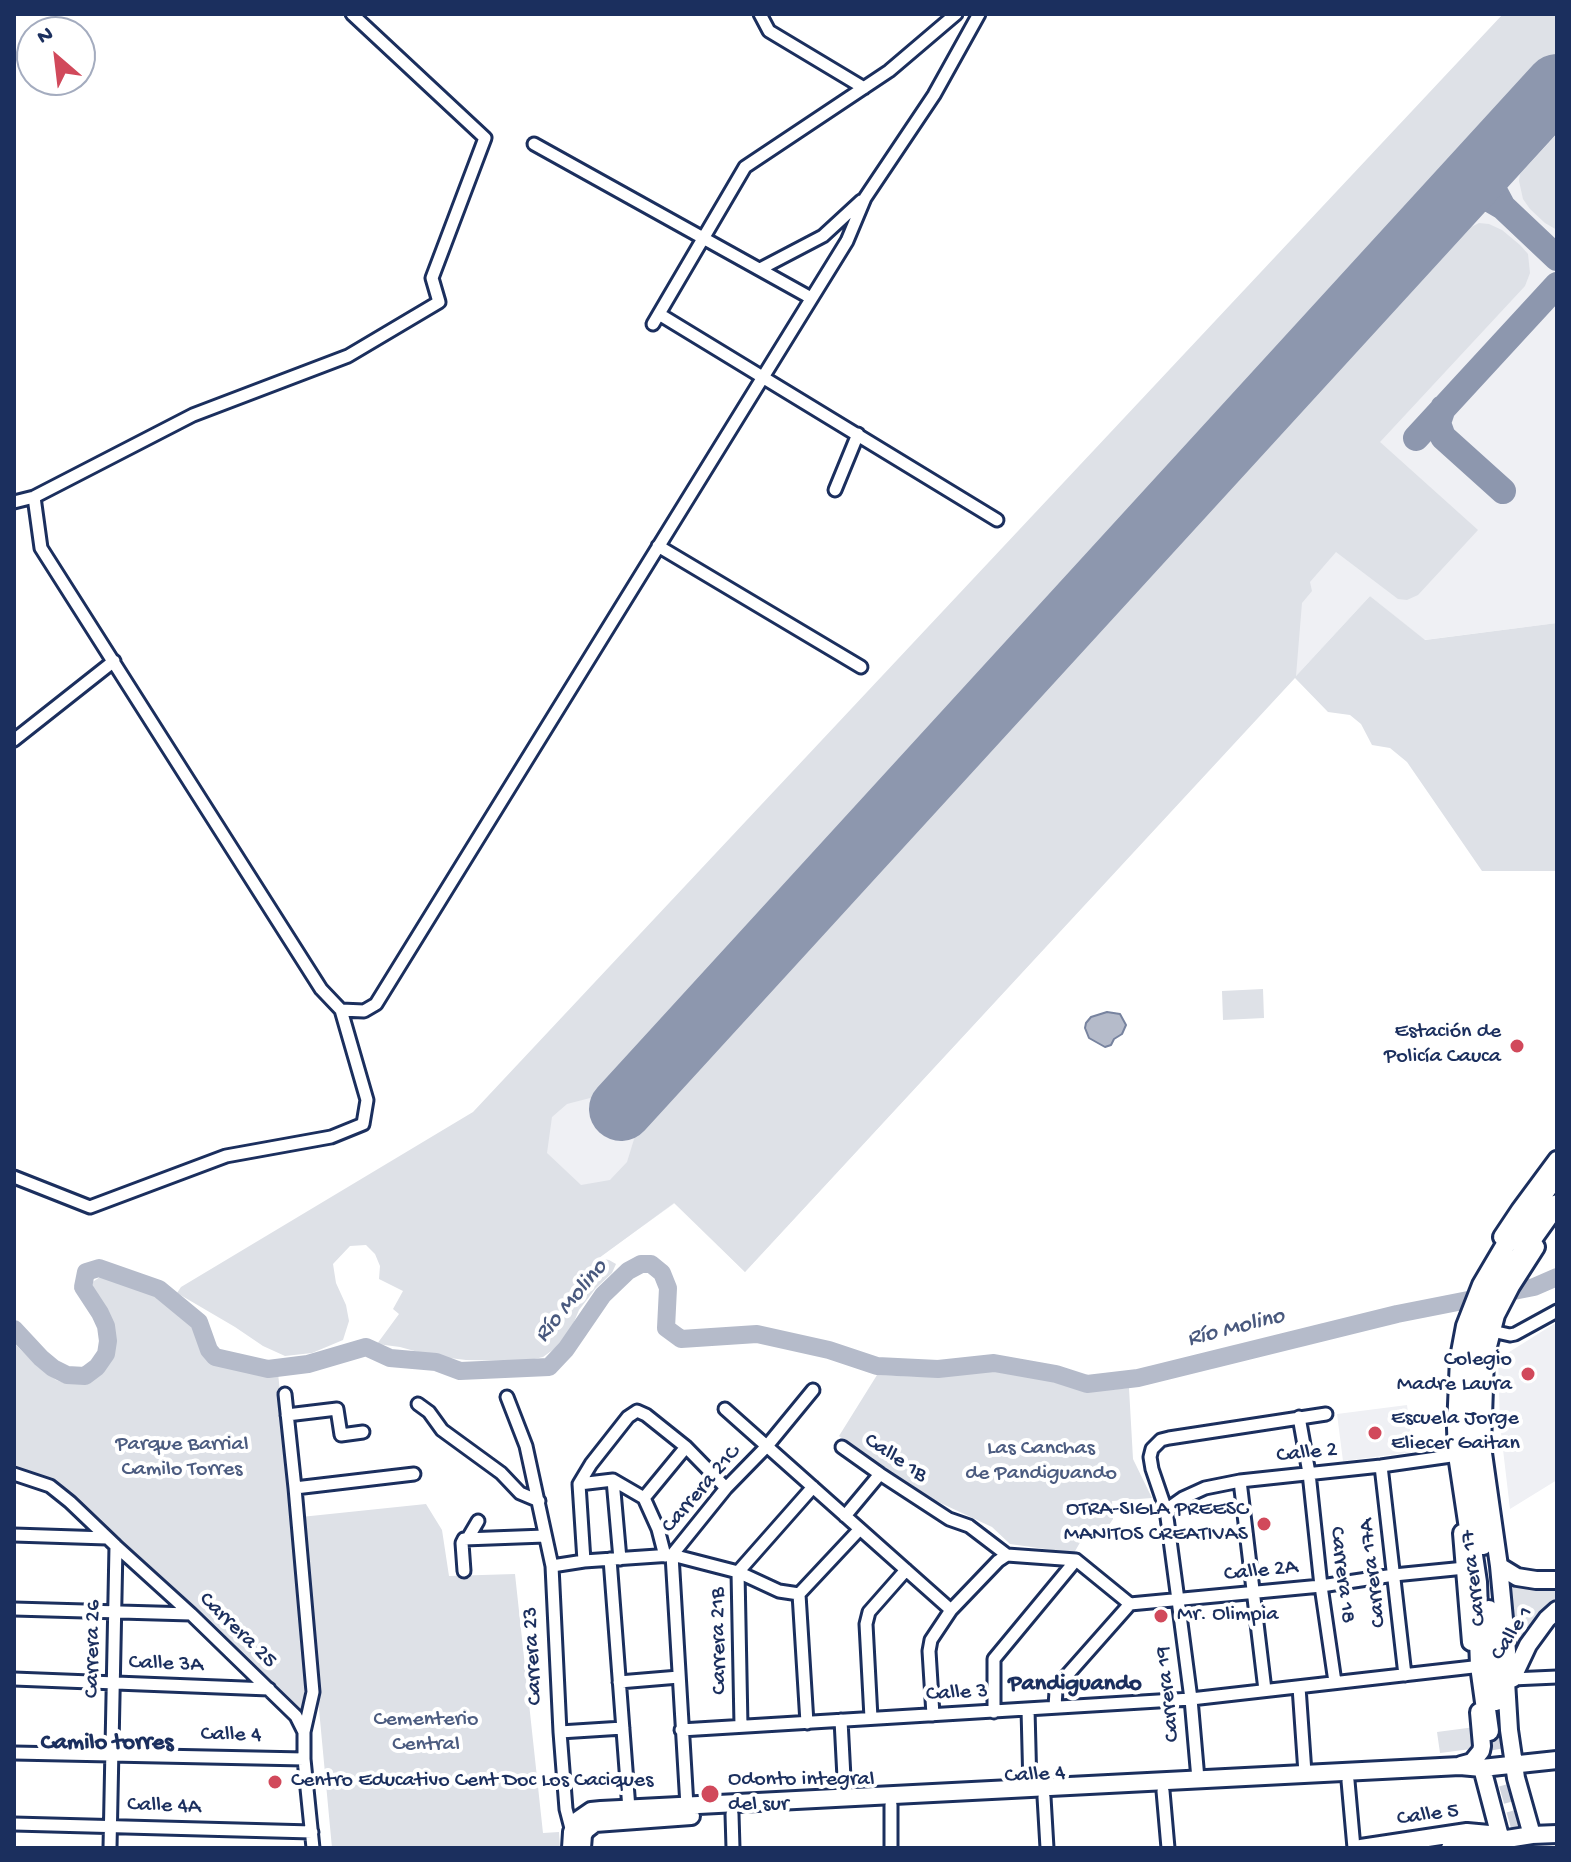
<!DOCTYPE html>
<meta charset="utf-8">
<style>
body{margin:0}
#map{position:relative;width:1571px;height:1862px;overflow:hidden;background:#fff;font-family:"Gochi Hand",sans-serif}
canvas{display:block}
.frame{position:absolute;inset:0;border:16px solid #1b2f5e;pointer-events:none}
.north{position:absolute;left:16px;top:16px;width:80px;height:80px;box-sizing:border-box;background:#fff;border:2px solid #a4acbf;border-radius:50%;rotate:332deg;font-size:22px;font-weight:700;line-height:32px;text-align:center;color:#1b2f5e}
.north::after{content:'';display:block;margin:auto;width:28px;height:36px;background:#d1495b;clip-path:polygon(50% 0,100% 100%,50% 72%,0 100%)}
</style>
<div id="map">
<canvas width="1571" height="1862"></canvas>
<div class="frame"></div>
<div class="north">N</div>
</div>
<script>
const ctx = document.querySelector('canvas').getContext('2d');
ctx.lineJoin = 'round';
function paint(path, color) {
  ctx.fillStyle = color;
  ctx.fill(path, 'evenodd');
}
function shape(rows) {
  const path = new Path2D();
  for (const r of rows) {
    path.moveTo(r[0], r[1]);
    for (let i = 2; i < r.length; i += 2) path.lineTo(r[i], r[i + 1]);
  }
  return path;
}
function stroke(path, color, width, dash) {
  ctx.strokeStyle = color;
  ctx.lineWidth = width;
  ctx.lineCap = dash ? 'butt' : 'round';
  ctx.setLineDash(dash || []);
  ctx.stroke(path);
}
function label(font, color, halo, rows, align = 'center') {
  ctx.font = font + ' "Gochi Hand",sans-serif';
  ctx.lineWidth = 8;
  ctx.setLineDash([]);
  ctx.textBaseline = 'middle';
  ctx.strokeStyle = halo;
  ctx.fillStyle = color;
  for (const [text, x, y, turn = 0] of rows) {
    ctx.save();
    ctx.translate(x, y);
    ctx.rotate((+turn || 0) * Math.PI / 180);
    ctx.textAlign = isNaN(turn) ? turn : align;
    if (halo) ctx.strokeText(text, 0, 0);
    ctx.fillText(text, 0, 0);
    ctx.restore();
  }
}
const built = shape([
 [1557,14,1557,623,1424,640,1370,596,745,1272,675,1203,597,1259,513,1145],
 [1557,1322,1557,1480,1510,1509,1500,1424,1498,1359],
 [1407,1405,1413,1452,1343,1461,1337,1414]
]);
const green = shape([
 [1503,14,1557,14,1557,52,594,1097,567,1104,552,1117,547,1153,581,1185,610,1180,627,1162,635,1136,1469,228,1479,223,1489,224,1502,230,1520,245,1528,254,1530,273,1525,286,1380,442,1478,530,1418,595,1407,600,1398,599,1336,552,1310,582,1312,591,1302,603,1296,676,1370,596,1425,640,1557,623,1557,871,1482,871,1407,762,1390,748,1372,745,1361,724,1350,715,1328,712,1295,678,745,1272,674,1203,599,1258,609,1260,616,1264,612,1273,596,1288,579,1310,571,1329,561,1344,543,1357,525,1361,466,1360,433,1356,400,1347,377,1344,399,1314,393,1309,403,1291,379,1279,380,1266,375,1254,366,1245,350,1246,333,1264,336,1283,346,1305,349,1321,343,1340,312,1353,285,1356,263,1346,235,1327,177,1293,181,1287,473,1112],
 [1557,134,1557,230,1545,223,1530,209,1523,199,1519,181,1520,174],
 [1263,989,1264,1018,1223,1020,1222,991],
 [100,1277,117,1279,162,1299,191,1322,199,1335,210,1359,227,1365,259,1372,278,1373,293,1517,304,1651,304,1710,301,1711,278,1687,208,1622,63,1489,46,1478,14,1469,14,1343,37,1366,56,1380,67,1384,82,1383,101,1373,110,1360,115,1342,112,1323,93,1291,91,1283],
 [992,1370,1047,1379,1086,1392,1129,1388,1133,1459,1152,1498,1112,1501,1113,1519,1103,1534,1086,1532,1074,1553,1010,1544,992,1527,919,1493,839,1436,877,1375,923,1377],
 [426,1504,442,1530,449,1576,515,1574,543,1833,559,1832,560,1848,332,1848,301,1517],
 [1514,1582,1528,1586,1557,1588,1557,1604,1534,1624,1521,1640,1513,1644,1508,1585],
 [1475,1727,1477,1742,1471,1749,1440,1753,1437,1732]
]);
const water = shape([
 [1107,1012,1120,1014,1126,1025,1122,1034,1114,1039,1111,1045,1105,1047,1089,1038,1085,1028,1086,1023,1091,1017,1107,1012]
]);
const river = shape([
 [14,1329,41,1358,53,1368,67,1375,85,1376,97,1367,106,1354,108,1341,106,1326,100,1313,83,1287,86,1272,99,1268,159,1289,199,1322,209,1350,215,1357,268,1369,308,1364,366,1347,390,1358,436,1362,460,1371,549,1367,566,1349,603,1295,628,1271,641,1264,651,1264,662,1273,668,1288,666,1328,681,1339,757,1334,829,1350,877,1366,938,1369,994,1363,1056,1374,1087,1384,1138,1378,1397,1314,1534,1287,1557,1277]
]);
const taxiway = shape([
 [1499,150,1493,164,1492,182,1495,192,1503,207],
 [1436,219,1468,199,1480,197,1491,200,1503,207,1557,258],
 [1443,408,1438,423,1443,437,1503,491],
 [1416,438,1557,285]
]);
const runway = shape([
 [621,1109,1557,86]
]);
const primaryTunnel = shape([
 [1498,1731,1505,1774,1526,1848]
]);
const minor = shape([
 [760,14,769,31,864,88],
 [534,144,811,298],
 [760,269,823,236,861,201],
 [659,314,997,520],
 [653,324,745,167,889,71,956,14],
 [835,490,858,434],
 [14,502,34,497,193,415,348,356,439,302,432,278,485,138,352,14],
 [658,546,861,667],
 [14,740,114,661],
 [341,1010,364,1011,376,1004,847,241,865,198,934,95,979,14],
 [14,1177,90,1207,226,1156,331,1137,363,1124,367,1100,341,1010,321,989,41,548,34,497],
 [1492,1331,1510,1335,1515,1334,1557,1311],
 [285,1394,295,1488,313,1692,304,1732],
 [507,1397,526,1446,552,1566,560,1732,566,1809,572,1832],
 [418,1404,429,1412,442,1430,501,1473,520,1493,539,1501],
 [725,1409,951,1610],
 [287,1415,337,1409,341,1435,363,1432],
 [1299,1417,1309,1473,1321,1586,1335,1682],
 [842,1447,880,1474,949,1519,969,1526,1007,1555],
 [1381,1466,1405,1675],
 [14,1474,50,1486,70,1502,116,1546,191,1614,296,1716,304,1732,304,1759,313,1848],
 [613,1480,620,1559],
 [1240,1481,1265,1690],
 [579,1484,613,1480,644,1498,658,1529,665,1556],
 [295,1488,414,1474],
 [644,1498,686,1447],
 [1166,1510,1183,1498,1205,1488,1240,1481,1381,1466,1458,1455],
 [845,1516,880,1474],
 [14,1535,107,1538],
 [468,1538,478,1521],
 [1007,1555,1076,1560],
 [610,1559,629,1809],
 [1076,1560,1130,1604,1321,1586,1394,1575,1465,1568],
 [584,1561,579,1484,591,1464,628,1417,637,1411,646,1415,686,1447,726,1488],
 [552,1566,584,1561,672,1555,738,1572,779,1591,799,1594],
 [464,1571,462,1543,464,1539,545,1536],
 [14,1609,191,1614],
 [14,1679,269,1689],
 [1512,1679,1557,1677],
 [619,1682,679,1677],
 [1299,1687,1305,1773],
 [1055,1707,1056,1691,1061,1682,1130,1604],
 [1028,1709,1030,1788],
 [994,1712,994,1659,1076,1560],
 [933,1715,929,1651,931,1640,951,1610,998,1561,1007,1555],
 [871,1718,866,1624,869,1612,906,1570],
 [841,1720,845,1797],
 [807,1723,799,1594,859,1530],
 [741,1726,738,1572,813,1487],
 [681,1730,1191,1699,1473,1667],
 [560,1732,623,1728],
 [14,1753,304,1759],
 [1198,1779,1191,1699,1178,1600,1166,1510,1152,1469,1150,1457,1152,1449,1161,1440,1169,1438,1326,1414],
 [1348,1781,1354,1848],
 [1163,1791,1168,1848],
 [1044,1797,1047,1848],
 [891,1805,891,1848],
 [687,1806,672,1555,726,1488,767,1446,813,1390],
 [732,1814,733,1848],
 [14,1824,312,1832],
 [110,1848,116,1546]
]);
const secondary = shape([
 [1502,1237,1520,1210,1557,1160],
 [1462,1533,1471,1642],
 [1499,1566,1517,1577,1536,1580,1557,1580],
 [1506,1681,1512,1679,1528,1645,1547,1619,1557,1610],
 [1461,1765,1472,1762,1481,1751,1482,1746,1479,1712],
 [1482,1768,1502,1844],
 [1532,1835,1516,1778,1509,1730,1506,1681,1507,1651,1499,1566,1482,1446,1485,1358,1496,1315,1511,1286,1536,1247],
 [571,1848,572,1832,578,1820,591,1811,601,1810,1460,1766,1482,1768,1557,1760],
 [582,1848,583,1835,586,1830,595,1823,691,1816],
 [1361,1848,1467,1832,1489,1834,1500,1839],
 [1450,1848,1532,1835,1557,1834]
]);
const primary = shape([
 [1483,1545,1472,1451,1472,1428,1474,1362,1480,1330,1498,1287,1557,1204],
 [1489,1610,1496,1701],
 [1489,1731,1480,1666,1477,1582,1458,1455,1457,1428,1460,1358,1466,1326,1482,1285,1505,1246,1557,1175]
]);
const markers = [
 [1517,1046,8,"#d1495b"],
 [1528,1374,8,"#d1495b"],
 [1375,1433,8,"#d1495b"],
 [1264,1524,8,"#d1495b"],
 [1161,1616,8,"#d1495b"],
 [275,1782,8,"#d1495b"],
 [710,1794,10,"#d1495b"]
];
const poiNames = [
 ["Estación de",1501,1033,"right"],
 ["Policía Cauca",1501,1058,"right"],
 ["Colegio",1512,1361,"right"],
 ["Madre Laura",1512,1386,"right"],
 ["Escuela Jorge",1391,1420],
 ["Eliecer Gaitan",1391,1445],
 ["OTRA-SIGLA PREESC",1248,1511,"right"],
 ["MANITOS CREATIVAS",1248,1536,"right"],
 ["Mr. Olimpia",1177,1616],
 ["Odonto integral",728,1781],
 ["del sur",728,1806],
 ["Centro Educativo Cent Doc Los Caciques",291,1782]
];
const parkNames = [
 ["Parque Barrial",182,1446],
 ["Camilo Torres",182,1471],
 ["Las Canchas",1041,1450],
 ["de Pandiguando",1041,1475],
 ["Cementerio",426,1721],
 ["Central",426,1746]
];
const streetNames = [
 ["Calle 2",1307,1454,-6],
 ["Calle 1B",895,1459,34],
 ["Carrera 21C",702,1490,-49],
 ["Calle 2A",1261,1572,-6],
 ["Carrera 17A",1374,1573,-97],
 ["Carrera 18",1341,1575,83],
 ["Carrera 17",1475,1578,-97],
 ["Carrera 25",237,1631,44],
 ["Calle 1",1513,1634,-57],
 ["Carrera 21B",720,1641,-91],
 ["Carrera 26",94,1649,-89],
 ["Carrera 23",534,1656,-93],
 ["Calle 3A",166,1665,2],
 ["Calle 3",957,1694,-3],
 ["Carrera 19",1169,1694,-96],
 ["Calle 4",231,1736,1],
 ["Calle 4",1035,1776,-3],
 ["Calle 4A",164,1807,2],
 ["Calle 5",1428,1816,-8]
];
const waterNames = [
 ["Río Molino",572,1302,-50],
 ["Río Molino",1236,1329,-14]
];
const neighbourhoodNames = [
 ["Pandiguando",1075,1685],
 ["Camilo torres",107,1744]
];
paint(built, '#eff0f4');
paint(green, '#dee1e7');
paint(water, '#b5bbca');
stroke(water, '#77839f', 2);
stroke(river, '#b5bbca', 18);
stroke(taxiway, '#8d97ae', 26);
stroke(runway, '#8d97ae', 64);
stroke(primaryTunnel, '#d1d5df', 18, [18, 9]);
stroke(minor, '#1b2f5e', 17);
stroke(secondary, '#1b2f5e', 22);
stroke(primary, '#1b2f5e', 24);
stroke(minor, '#fff', 11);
stroke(secondary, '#fff', 16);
stroke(primary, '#fff', 18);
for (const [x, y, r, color] of markers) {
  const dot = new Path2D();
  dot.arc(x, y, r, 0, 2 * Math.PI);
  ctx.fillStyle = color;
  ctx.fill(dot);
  stroke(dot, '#fff', 3);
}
label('22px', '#1b2f5e', '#fff', poiNames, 'left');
label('22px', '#4c5c80', '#fff', parkNames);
label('22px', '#1b2f5e', '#fff', streetNames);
label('italic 24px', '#49597e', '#fff', waterNames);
label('bold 24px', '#1b2f5e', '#fff', neighbourhoodNames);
</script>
